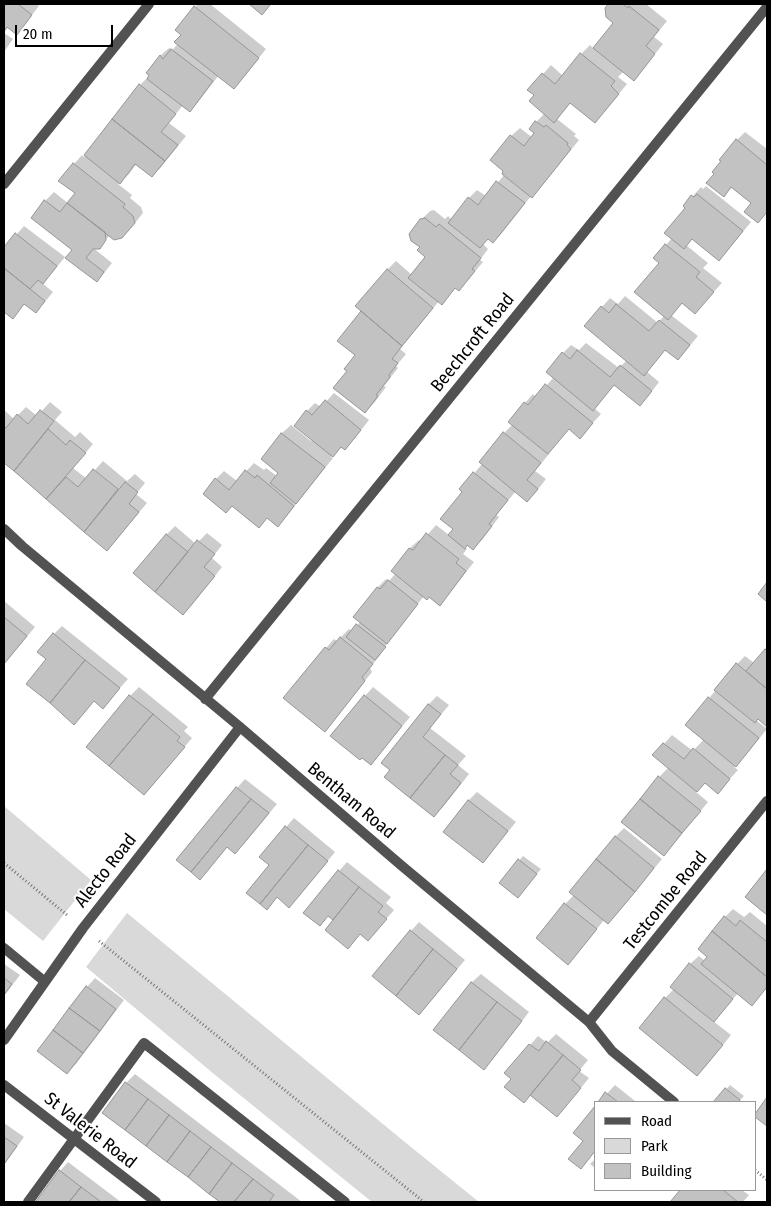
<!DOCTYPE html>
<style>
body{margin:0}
#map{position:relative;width:771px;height:1206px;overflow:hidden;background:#fff;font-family:"Fira Sans Condensed",sans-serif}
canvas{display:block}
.frame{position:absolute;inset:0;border:5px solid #000;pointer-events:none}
.legend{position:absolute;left:594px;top:1101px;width:162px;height:90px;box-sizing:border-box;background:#fff;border:1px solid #999;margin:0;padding:6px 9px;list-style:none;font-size:15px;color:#000}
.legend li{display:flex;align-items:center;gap:10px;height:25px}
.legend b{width:25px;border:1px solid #999}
.scale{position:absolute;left:15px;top:25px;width:98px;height:22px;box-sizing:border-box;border:2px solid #000;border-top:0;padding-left:6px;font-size:15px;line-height:18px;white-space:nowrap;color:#000;-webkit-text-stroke:4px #fff;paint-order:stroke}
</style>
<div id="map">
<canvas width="771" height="1206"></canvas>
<div class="frame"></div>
<ul class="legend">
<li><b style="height:6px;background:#525252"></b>Road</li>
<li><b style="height:14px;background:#d9d9d9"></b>Park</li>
<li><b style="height:14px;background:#c2c2c2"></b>Building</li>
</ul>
<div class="scale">20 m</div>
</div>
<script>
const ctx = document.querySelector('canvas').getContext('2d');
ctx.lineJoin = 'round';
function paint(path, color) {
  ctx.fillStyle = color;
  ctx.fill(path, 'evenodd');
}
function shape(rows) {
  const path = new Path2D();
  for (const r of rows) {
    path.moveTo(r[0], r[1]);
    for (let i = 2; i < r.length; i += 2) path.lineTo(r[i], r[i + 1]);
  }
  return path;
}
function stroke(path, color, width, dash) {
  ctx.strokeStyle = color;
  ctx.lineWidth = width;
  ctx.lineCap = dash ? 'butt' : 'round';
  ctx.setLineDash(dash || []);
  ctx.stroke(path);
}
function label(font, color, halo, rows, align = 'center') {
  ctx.font = font + ' "Fira Sans Condensed",sans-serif';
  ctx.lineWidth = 4;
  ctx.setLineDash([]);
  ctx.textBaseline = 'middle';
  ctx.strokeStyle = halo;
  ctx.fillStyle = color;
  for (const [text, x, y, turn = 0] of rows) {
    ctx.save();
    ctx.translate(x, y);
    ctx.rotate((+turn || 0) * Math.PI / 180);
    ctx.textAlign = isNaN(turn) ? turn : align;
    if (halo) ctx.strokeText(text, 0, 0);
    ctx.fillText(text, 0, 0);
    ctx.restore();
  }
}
const green = shape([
 [4,806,91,880,43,941,4,909],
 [127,913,406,1143,479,1202,372,1202,214,1074,86,967]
]);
const shadow = shape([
 [4,4,37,4,39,6,25,24,17,33,8,27,4,33,13,39,4,52],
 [198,4,210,4,266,49,242,79,234,87,219,75,198,102,190,110,183,105,169,123,186,136,161,167,152,176,137,163,129,174,118,184,132,195,130,198,141,207,143,213,131,228,110,235,99,247,92,247,112,263,105,272,97,281,73,250,32,218,45,201,54,192,69,204,76,193,74,164,82,155,84,157,140,85,150,75,160,56,169,48,172,50,178,44,195,7],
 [610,4,646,4,667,21,654,37,663,44,642,70,624,71,618,77,627,84,603,113,571,102,557,119,576,134,574,136,579,140,540,188,531,196,502,233,493,242,489,238,483,244,488,249,480,260,483,262,467,281,456,287,442,303,439,301,400,349,406,354,396,366,398,368,384,386,386,387,374,403,365,412,349,371,356,355,363,310,387,270,396,261,412,275,427,257,421,247,421,220,430,211,434,210,445,219,448,216,452,220,469,198,477,190,486,196,505,174,511,136,520,128,533,138,536,133,530,128,545,113,535,95,543,74,551,65,563,76,581,54,590,45,594,49,615,23,606,9],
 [745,132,767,149,767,212,758,222,752,203,732,187,723,196,737,140],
 [706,186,751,222,728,250,719,259,693,238,686,245,708,263,703,268,722,283,695,312,682,302,671,315,698,336,686,350,678,359,666,349,646,371,659,382,649,395,640,404,615,384,594,408,601,414,580,437,570,428,547,453,549,454,535,471,546,479,536,492,527,500,516,491,496,515,499,517,482,540,473,548,468,544,464,548,467,549,463,554,474,562,448,595,439,604,430,596,424,596,395,633,387,641,389,642,379,653,381,654,370,668,372,672,333,721,285,698,326,648,334,639,337,641,349,629,352,631,361,621,378,587,386,579,389,581,396,573,392,571,410,548,419,540,421,542,436,525,449,535,454,529,464,492,461,489,482,464,504,433,513,424,525,403,533,394,536,397,554,377,563,353,571,345,579,350,586,343,619,368,627,360,602,307,610,298,618,304,625,296,658,323,664,316,660,262,655,258,672,238,686,208,684,206,701,187,703,189],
 [24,226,65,257,51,274,42,283,53,292,44,303,36,311,25,303,13,317,4,310,4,249],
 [334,393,369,420,354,439,345,448,342,446,331,457,333,458,286,517,278,525,268,517,233,505,216,479,224,471,237,481,254,463,264,470,266,468,277,476,280,473,262,459,282,433,291,425,311,441,313,439,307,411,315,403,321,407],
 [50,402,62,412,55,420,75,437,80,432,93,444,73,468,87,479,103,461,127,481,135,474,145,483,136,494,147,503,116,540,107,549,4,462,4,410,14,419,26,407,37,416],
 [175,526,196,544,207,533,222,545,212,558,222,567,192,605,183,613,166,535],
 [4,601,35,627,4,664],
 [62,626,128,679,103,707,48,659,54,634],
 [767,648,767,725,759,718,756,720,767,729,745,756,734,767,738,770,718,792,706,782,696,792,708,802,672,846,664,854,659,777,669,767,654,755,672,735,693,751,704,739,687,725,737,664,745,656,754,663],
 [139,687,188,727,184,731,192,738,153,785,144,794,88,747,130,696],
 [373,687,410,717,379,754,365,696],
 [437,696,449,705,430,728,466,756,458,765,469,774,443,807,434,815,392,770,383,762,429,704],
 [245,779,277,804,244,844,228,846,177,859,237,788],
 [477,792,516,822,491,852,483,861,445,831,469,800],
 [294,818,335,852,298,897,289,906,278,896,267,908,270,865,260,857],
 [624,828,662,859,617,914,608,923,604,920,577,954,568,963,538,938,565,904,574,895,571,892,616,836],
 [523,856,541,869,522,892,501,883],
 [347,862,391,897,386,903,394,910,368,940,360,933,335,919,329,915,320,924,339,871],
 [733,909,744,917,750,912,767,926,767,988,752,1004,738,993,722,1012,713,1021,731,1035,706,1066,697,1074,641,1028,665,998,674,989,690,964,699,956,705,961,725,917],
 [419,922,465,960,427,1005,411,931],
 [4,964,20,975,4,996],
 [481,974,529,1012,492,1060,483,1068,435,1030,472,982],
 [95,978,124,1000,76,1064,67,1072,87,987],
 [556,1034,588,1060,579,1071,589,1078,565,1107,506,1073,538,1036,547,1043],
 [135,1074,302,1202,221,1202,104,1113,126,1083],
 [615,1085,635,1101,634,1102,599,1102],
 [730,1085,744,1096,738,1102,715,1102],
 [4,1123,24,1137,4,1165],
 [595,1159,595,1168,590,1164],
 [68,1162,121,1202,39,1202,37,1201,60,1171],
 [682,1190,742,1190,749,1195,743,1202,672,1202]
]);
const building = shape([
 [4,4,18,4,32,15,17,35,7,27,4,31,4,4],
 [249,4,271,4,262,15,249,4],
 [608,4,623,4,628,8,629,6,659,30,646,46,655,54,634,81,593,48,613,23,606,17,605,8,608,4],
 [194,6,259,58,234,89,174,42,181,35,175,30,194,6],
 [171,49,213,81,190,112,147,79,149,75,146,73,160,55,163,59,171,49],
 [580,53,615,81,611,86,619,94,595,123,570,103,554,123,529,101,534,95,527,90,542,73,555,84,580,53],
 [139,84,176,114,161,132,178,145,165,161,112,119,139,84],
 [112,119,165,161,152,177,135,164,120,184,84,155,112,119],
 [535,121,544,127,546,125,568,143,567,145,571,149,532,198,502,174,503,171,490,160,510,135,524,146,534,133,529,129,535,121],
 [736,139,767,165,767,212,758,223,744,212,751,203,731,187,724,197,706,183,714,174,712,172,721,161,719,160,736,139],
 [73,163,125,204,123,207,133,216,135,223,122,238,114,240,67,203,75,193,58,181,73,163],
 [496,181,525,203,493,243,488,239,480,248,448,223,468,197,478,205,496,181],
 [697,194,743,231,719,261,692,239,684,249,664,233,685,208,683,206,691,195,694,197,697,194],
 [44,200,60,212,67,203,105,232,106,240,100,249,93,249,86,258,104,272,97,282,65,258,72,250,31,218,44,200],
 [425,218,436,227,439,224,481,258,472,269,475,271,459,291,455,288,442,305,408,278,425,257,417,250,420,247,411,241,409,234,420,219,425,218],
 [15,233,57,266,43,284,38,280,30,289,4,268,4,247,15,233],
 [665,244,700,272,696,277,714,292,695,314,682,303,668,320,634,292,659,263,653,258,665,244],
 [4,268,45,301,36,313,24,304,13,319,4,312,4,268],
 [387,269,433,308,402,346,355,306,387,269],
 [616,304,649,331,659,320,690,345,678,360,665,350,644,376,584,326,601,306,609,313,616,304],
 [361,311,402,346,392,359,398,363,389,375,390,377,376,395,378,396,365,413,333,388,347,371,344,369,355,355,337,341,361,311],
 [577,350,610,377,620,365,652,391,640,406,614,385,593,411,546,372,562,352,570,359,577,350],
 [545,384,593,423,580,439,569,429,548,454,508,422,524,402,528,405,545,384],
 [325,400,361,430,345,450,341,447,333,457,294,426,306,410,312,415,325,400],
 [40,410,54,421,14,471,4,463,4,426,6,428,17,414,28,424,40,410],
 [48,429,66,445,70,440,86,453,46,499,14,471,48,429],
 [503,432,541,463,527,480,538,489,527,502,479,462,503,432],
 [281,433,325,467,296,504,270,483,278,473,261,459,281,433],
 [93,469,118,489,84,532,46,499,66,477,78,487,93,469],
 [245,470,255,478,257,475,294,506,278,527,267,518,259,528,232,506,226,513,203,494,215,478,229,490,245,470],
 [473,472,508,500,489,524,492,526,473,550,467,545,465,549,448,535,453,529,440,519,462,492,459,489,473,472],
 [125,482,138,492,129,504,139,512,107,551,84,532,125,482],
 [426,533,459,559,456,563,466,571,440,606,429,597,427,600,391,571,409,548,413,550,426,533],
 [166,534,188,552,155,592,133,573,166,534],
 [197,540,215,554,204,567,215,576,183,615,155,592,197,540],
 [388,580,418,604,387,644,353,617,377,587,380,589,388,580],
 [767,582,767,602,758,594,767,582],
 [4,617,27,636,4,664,4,617],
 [356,624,386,647,375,660,346,637,356,624],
 [53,633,85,660,50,703,26,684,46,659,37,652,53,633],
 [340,637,373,664,362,677,365,681,325,732,283,698,325,647,329,650,340,637],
 [765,649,767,651,767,689,746,671,765,649],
 [85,660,120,688,103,709,94,701,74,725,50,703,85,660],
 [736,663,767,689,767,727,758,719,755,723,714,690,736,663],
 [129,695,153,714,109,766,86,747,129,695],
 [364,695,402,726,371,765,362,758,360,760,330,736,364,695],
 [708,697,759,738,736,767,685,725,708,697],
 [428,704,441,714,423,737,445,755,410,798,384,777,390,770,381,763,428,704],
 [153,714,180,737,177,741,185,747,144,795,109,766,153,714],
 [663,743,684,759,693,748,730,779,718,794,705,783,697,792,652,755,663,743],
 [445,755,458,765,450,774,461,783,434,817,410,798,445,755],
 [658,776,701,811,682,833,640,799,658,776],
 [236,787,251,799,191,872,176,860,236,787],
 [251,799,269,813,235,854,227,847,200,880,191,872,251,799],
 [640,799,682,833,664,856,621,822,640,799],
 [468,800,508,831,483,863,443,832,468,800],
 [285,826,308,845,260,904,246,893,269,865,259,857,285,826],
 [615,836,654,868,635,892,596,859,615,836],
 [308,845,328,861,289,908,277,897,267,910,260,904,308,845],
 [518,859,537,874,518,898,499,883,518,859],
 [596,859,635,892,608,924,569,892,596,859],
 [767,869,767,915,745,897,767,869],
 [338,870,359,887,333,920,328,916,320,926,303,913,338,870],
 [359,887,383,906,378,912,387,919,368,941,360,934,348,949,325,930,359,887],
 [564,903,597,929,568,965,536,938,564,903],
 [724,916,736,926,740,920,767,942,767,977,712,931,724,916],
 [410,930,433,949,396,996,372,976,410,930],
 [712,931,767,977,767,987,752,1006,701,964,707,957,698,949,712,931],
 [433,949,457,969,419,1015,396,996,433,949],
 [689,963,733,999,714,1022,670,987,689,963],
 [4,978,12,984,4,995,4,978],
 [471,982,497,1002,459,1050,433,1030,471,982],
 [86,986,116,1009,100,1031,69,1008,86,986],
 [664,997,723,1045,697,1076,639,1028,664,997],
 [497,1002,522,1021,484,1070,459,1050,497,1002],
 [69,1008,100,1031,83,1053,53,1030,69,1008],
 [53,1030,83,1053,67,1074,37,1051,53,1030],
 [546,1041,563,1055,524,1103,504,1087,511,1079,504,1073,529,1044,539,1051,546,1041],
 [563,1055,581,1070,572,1080,581,1088,557,1117,530,1095,563,1055],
 [125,1082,148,1099,125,1130,102,1113,125,1082],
 [725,1088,740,1100,739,1102,713,1102,725,1088],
 [605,1092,618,1102,598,1102,605,1092],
 [767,1097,767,1126,755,1117,755,1114,767,1097],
 [148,1099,169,1115,146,1146,125,1130,148,1099],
 [595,1106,595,1151,581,1169,568,1159,583,1141,573,1133,595,1106],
 [169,1115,190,1131,167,1162,146,1146,169,1115],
 [190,1131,211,1147,188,1177,167,1162,190,1131],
 [4,1137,17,1146,4,1164,4,1137],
 [211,1147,232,1163,209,1194,188,1177,211,1147],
 [232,1163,253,1179,234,1202,220,1202,209,1194,232,1163],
 [59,1170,81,1187,69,1202,37,1202,36,1201,59,1170],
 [253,1179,274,1195,269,1202,234,1202,253,1179],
 [81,1187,101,1202,69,1202,81,1187],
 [680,1190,723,1190,738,1202,670,1202,680,1190]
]);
const path = shape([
 [4,863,67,915],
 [99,941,424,1202],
 [755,1170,767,1180]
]);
const service = shape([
 [28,1202,144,1043,345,1202]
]);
const minor = shape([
 [4,184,149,4],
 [4,529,22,546,240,727,402,866,589,1022,612,1051,674,1102],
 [205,699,767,7],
 [4,948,44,981],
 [589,1022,767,801],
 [4,1040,83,928,240,727],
 [4,1085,156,1202]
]);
const streetNames = [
 ["Beechcroft Road",473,343,-51],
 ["Bentham Road",351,801,40],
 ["Alecto Road",106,871,-52],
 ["Testcombe Road",666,901,-51],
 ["St Valerie Road",90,1131,38]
];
paint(green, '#d9d9d9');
paint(shadow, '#0003');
paint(building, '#c2c2c2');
stroke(building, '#969696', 1);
stroke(path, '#747474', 3, [1, 2.5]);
stroke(service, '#525252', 10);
stroke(minor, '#525252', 10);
label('18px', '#000', '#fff', streetNames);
</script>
